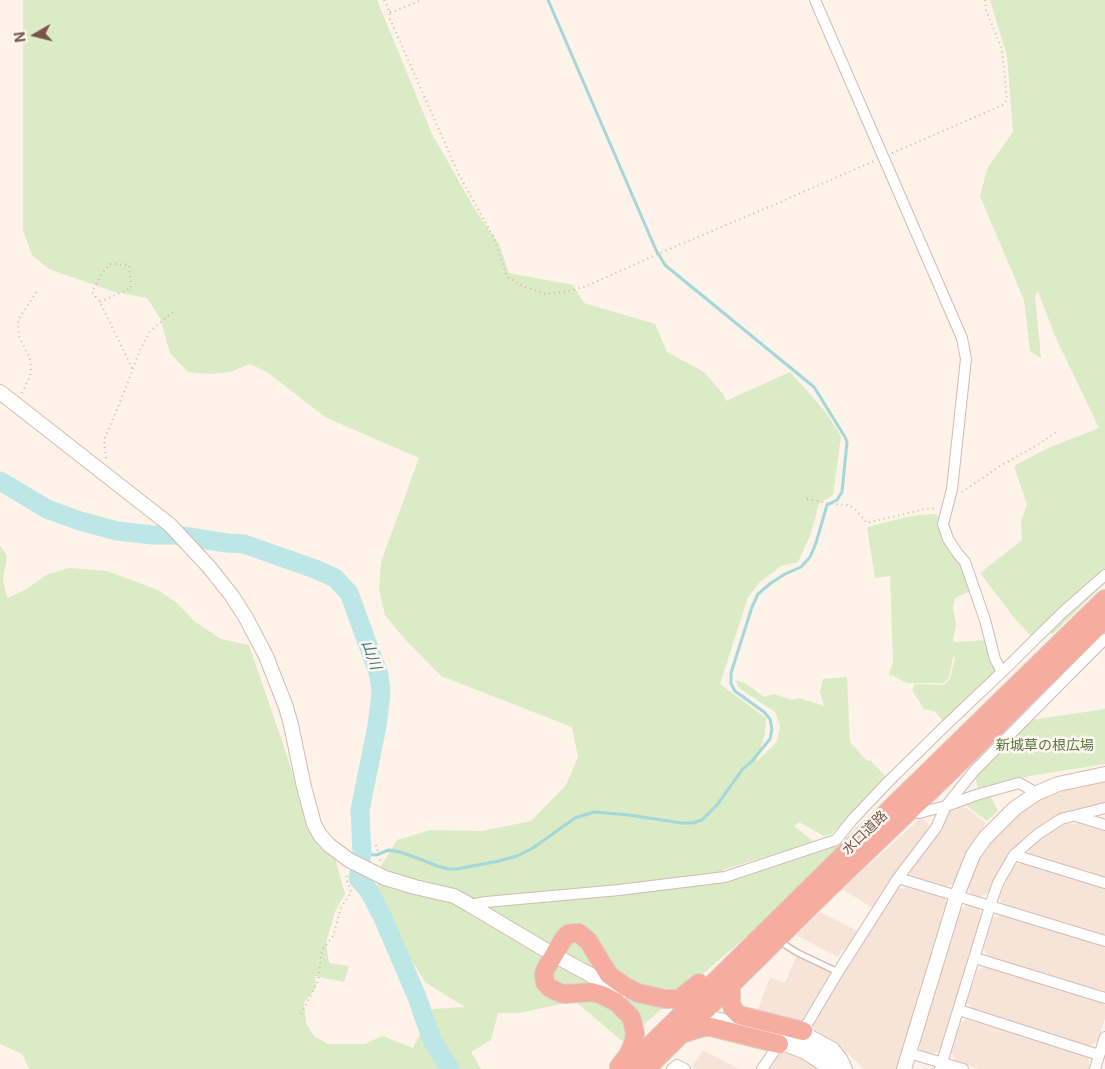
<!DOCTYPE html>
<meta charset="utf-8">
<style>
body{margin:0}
#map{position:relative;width:1105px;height:1069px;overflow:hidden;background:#fdf3e9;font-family:Inter,sans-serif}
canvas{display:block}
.north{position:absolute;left:10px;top:10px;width:50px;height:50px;-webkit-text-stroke:4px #fff7f0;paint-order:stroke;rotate:262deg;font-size:14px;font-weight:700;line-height:20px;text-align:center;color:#78564c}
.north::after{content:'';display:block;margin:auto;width:18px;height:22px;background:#78564c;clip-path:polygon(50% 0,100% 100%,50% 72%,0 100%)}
</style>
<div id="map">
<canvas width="1105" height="1069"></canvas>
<div class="north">N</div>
</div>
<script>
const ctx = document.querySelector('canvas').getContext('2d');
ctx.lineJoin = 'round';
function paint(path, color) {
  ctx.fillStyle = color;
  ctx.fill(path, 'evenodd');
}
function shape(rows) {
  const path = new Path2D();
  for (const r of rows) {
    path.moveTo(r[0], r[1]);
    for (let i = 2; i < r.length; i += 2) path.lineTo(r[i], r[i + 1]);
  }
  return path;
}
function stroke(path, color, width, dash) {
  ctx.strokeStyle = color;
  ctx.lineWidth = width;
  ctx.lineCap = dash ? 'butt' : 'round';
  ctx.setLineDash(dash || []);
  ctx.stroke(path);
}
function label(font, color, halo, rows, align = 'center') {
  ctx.font = font + ' Inter,"Noto Sans JP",sans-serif';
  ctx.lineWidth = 5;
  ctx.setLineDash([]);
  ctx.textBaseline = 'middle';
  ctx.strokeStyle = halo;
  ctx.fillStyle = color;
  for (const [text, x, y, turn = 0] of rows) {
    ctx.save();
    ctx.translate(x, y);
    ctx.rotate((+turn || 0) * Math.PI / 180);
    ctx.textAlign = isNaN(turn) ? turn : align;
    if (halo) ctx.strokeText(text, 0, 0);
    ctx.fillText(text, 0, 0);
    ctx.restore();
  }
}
const residential = shape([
 [1105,780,1105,804,1067,813,1046,821,1028,834,1011,852,997,873,989,892,980,897,970,894,968,884,975,867,990,844,1015,816,1039,800,1061,790],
 [961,804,986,823,969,850,954,883,946,887,908,875,907,870,935,835,952,808],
 [922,817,932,829,873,908,842,889],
 [1079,823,1105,831,1105,879,1030,855,1028,848,1062,825],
 [1021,863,1105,888,1105,936,1002,905,999,896,1014,866],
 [911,887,946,899,947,905,897,1069,864,1069,843,1049,814,1032,813,1024,847,966,897,889],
 [968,904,978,907,982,917,941,1049,931,1055,921,1051,919,1042,959,911],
 [820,912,859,932,838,957,796,935],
 [1000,914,1105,946,1105,992,988,957,983,947,992,919],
 [797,955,831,973,800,1024,756,1015,770,977,785,983],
 [985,966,1103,1002,1105,1007,1105,1018,1098,1041,1089,1046,972,1009,966,1001,977,971],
 [966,1019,1087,1056,1090,1064,1089,1069,978,1069,956,1062,951,1052,961,1023],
 [703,1050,739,1069,696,1069,692,1067],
 [786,1052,813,1063,820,1069,765,1069,779,1053]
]);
const green = shape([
 [23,0,377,0,432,134,477,213,499,244,509,273,573,285,584,303,655,324,667,352,704,372,723,394,726,401,790,372,825,411,841,436,833,495,827,499,822,501,819,504,810,536,798,562,781,566,760,582,748,597,720,684,766,718,765,734,756,762,777,742,780,726,775,712,739,688,735,680,745,683,764,697,774,694,792,700,799,698,824,706,820,691,823,679,847,677,850,742,866,760,871,761,887,778,883,786,830,835,824,836,799,822,794,826,814,842,722,870,729,878,843,843,787,902,623,1042,575,1001,519,1013,498,1013,491,1040,471,1052,481,1069,29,1069,22,1054,0,1044,0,545,7,556,3,579,7,598,25,590,46,575,69,568,107,571,158,590,177,603,194,621,221,639,249,645,289,762,309,828,334,854,345,894,336,909,326,942,329,963,349,966,344,982,315,976,316,987,304,1003,306,1024,315,1037,328,1044,365,1044,382,1036,413,1048,433,1009,465,1007,426,983,380,910,376,874,397,840,430,830,482,831,531,821,566,785,578,757,572,727,441,676,402,636,385,615,379,589,381,562,419,458,325,417,267,372,250,364,230,372,210,374,188,372,170,353,160,318,147,298,115,292,49,269,32,255,23,230],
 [990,0,1105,0,1105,583,1054,633,1031,636,1016,620,980,573,1022,540,1021,522,1027,504,1014,466,1048,448,1099,428,1055,336,1038,291,1035,296,1041,358,1030,351,1024,300,980,196,988,167,1013,132,1007,56],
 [934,514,940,517,973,590,955,598,953,608,956,625,953,642,989,640,993,659,989,659,994,660,998,669,944,723,936,712,924,709,912,690,915,684,944,685,950,679,955,657,953,657,949,678,943,683,907,683,889,674,893,662,890,576,875,578,867,527,911,516],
 [1105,709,1105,764,1029,776,978,788,975,777,1031,720],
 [990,795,998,811,987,821,963,803]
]);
const stream = shape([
 [362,854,376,855,389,850,400,852,420,859,437,866,449,869,457,869,499,861,517,856,533,848,575,818,594,812,629,815,682,823,693,823,702,820,717,805,742,770,752,761,770,739,772,729,770,719,764,712,735,691,731,684,731,673,752,607,758,594,771,583,785,574,801,567,810,557,816,543,827,505,837,500,842,492,847,442,845,437,814,387,665,265,656,250,548,0]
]);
const river = shape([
 [0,481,47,509,80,521,117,531,153,535,176,535,227,543,244,544,315,569,335,578,349,593,379,675,381,693,377,726,360,810,362,854,358,878,369,891,383,918,417,997,432,1040,450,1069]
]);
const path = shape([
 [384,0,390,12,390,19,458,173,494,238,507,277,525,287,546,294,569,291,587,286,662,252,769,207,874,161],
 [390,12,395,11,422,0],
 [892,153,1003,105,1007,100,1002,49,986,10,985,0],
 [100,302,131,288,129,265,110,264,103,272,92,292,100,302,133,370],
 [22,393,30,376,31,368,30,359,19,336,18,320,38,290],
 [106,458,104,440,125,390,139,352,150,331,174,311],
 [962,492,1000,466,1039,444,1056,432],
 [807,499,834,504,847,505,855,509,867,523,925,509,937,508],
 [376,845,381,863],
 [301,1014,318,981,322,950,333,936,341,908,351,892,347,881,346,873]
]);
const lane = shape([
 [781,942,796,952,838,972]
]);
const street = shape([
 [815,0,962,338,966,359,952,489,943,524,948,539,958,554,965,562,985,620,995,659,1002,672],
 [919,813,946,806,976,795,1019,783,1037,793],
 [1076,816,1105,825],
 [1014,855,1105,883],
 [898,878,1105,941],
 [470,905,486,902,619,890,725,877,836,840,853,819,890,780,944,727,1004,670,1063,612,1105,575],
 [975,958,1105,998],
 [959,1010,1099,1055],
 [909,1053,963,1069],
 [672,1069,677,1065,685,1069],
 [762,1069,779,1044,803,1053,828,1069],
 [847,1069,842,1058,834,1048,803,1031,838,972,898,878,936,828,946,806,974,771,1105,639],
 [940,1069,990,906,998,883,1014,855,1038,834,1061,819,1105,808],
 [1095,1069,1105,1037]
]);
const secondary = shape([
 [0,392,170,525,209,567,232,596,246,618,266,656,286,707,291,725,304,787,314,824,320,835,329,845,349,860,385,878,415,887,454,896,470,905,554,955,622,992],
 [710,1018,768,1030,787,1036,807,1044,819,1051,842,1069],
 [904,1069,957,895,973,855,985,838,1015,808,1037,793,1058,784,1105,774]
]);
const highway = shape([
 [731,986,731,1003,733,1009,739,1015,803,1031],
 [685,1033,704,1027,711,1027,779,1044],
 [619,1067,628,1055,633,1044,635,1034,633,1024,631,1017,616,1002,602,995,592,992,566,994,560,993,550,988,545,983,544,974,545,970,564,938,568,934,574,933,579,933,589,942,609,975,626,987,638,993,665,999,676,999,680,998,699,983],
 [626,1069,895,804,1105,599],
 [646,1069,827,890,950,772,1105,619]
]);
const parkNames = [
 ["新城草の根広場",1045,746]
];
const streetNames = [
 ["水口道路",865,833,-44]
];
const waterNames = [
 ["山川",371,655,70]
];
paint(residential, '#f5e4d7');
paint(green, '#daebc6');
stroke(stream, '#a3d7d9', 3);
stroke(river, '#bde6e7', 19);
stroke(lane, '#d2bbb1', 8);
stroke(street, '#d2bbb1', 12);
stroke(secondary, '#d5bbae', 16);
stroke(highway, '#d9d0cd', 20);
stroke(path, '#d8b1a3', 2, [1, 4]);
stroke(lane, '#fff', 5);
stroke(street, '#fff', 10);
stroke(secondary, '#fff', 14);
stroke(highway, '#f7aca0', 18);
label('14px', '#587841', '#fff7f0', parkNames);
label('14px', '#78564c', '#fff7f0', streetNames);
label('italic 15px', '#3f7a7d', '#fff7f0', waterNames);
</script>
